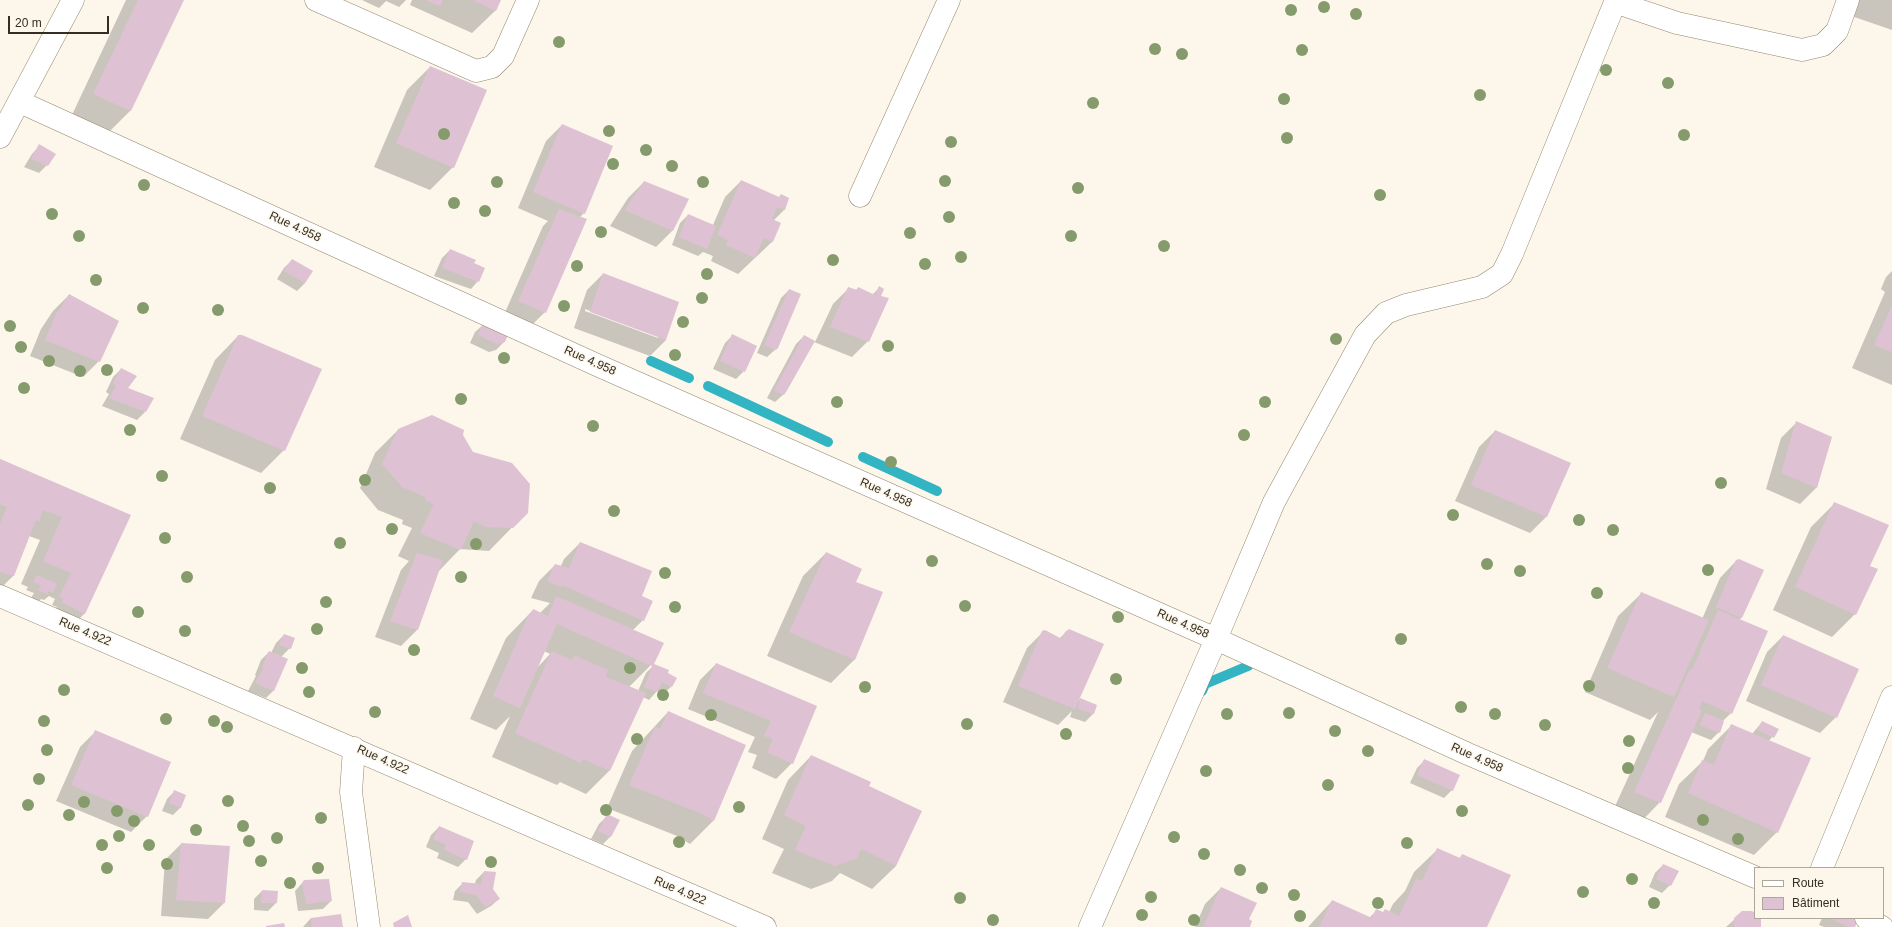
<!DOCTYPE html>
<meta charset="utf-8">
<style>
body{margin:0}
#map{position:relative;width:1892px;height:927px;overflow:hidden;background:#fcf6eb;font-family:Arial,sans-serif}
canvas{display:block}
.legend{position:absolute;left:1754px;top:867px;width:130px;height:52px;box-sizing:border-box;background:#fcf6eb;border:1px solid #aca69b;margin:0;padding:5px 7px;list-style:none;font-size:12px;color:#332d22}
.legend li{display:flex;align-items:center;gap:8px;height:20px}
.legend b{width:20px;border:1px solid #aca69b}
.scale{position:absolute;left:8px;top:16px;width:101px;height:18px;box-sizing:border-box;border:2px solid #332d22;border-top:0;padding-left:5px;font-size:12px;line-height:14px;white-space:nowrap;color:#332d22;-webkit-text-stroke:3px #fcf6eb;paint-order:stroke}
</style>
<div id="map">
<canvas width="1892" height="927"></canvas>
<ul class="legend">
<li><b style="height:5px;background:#fff"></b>Route</li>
<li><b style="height:11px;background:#dec1d3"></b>Bâtiment</li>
</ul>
<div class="scale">20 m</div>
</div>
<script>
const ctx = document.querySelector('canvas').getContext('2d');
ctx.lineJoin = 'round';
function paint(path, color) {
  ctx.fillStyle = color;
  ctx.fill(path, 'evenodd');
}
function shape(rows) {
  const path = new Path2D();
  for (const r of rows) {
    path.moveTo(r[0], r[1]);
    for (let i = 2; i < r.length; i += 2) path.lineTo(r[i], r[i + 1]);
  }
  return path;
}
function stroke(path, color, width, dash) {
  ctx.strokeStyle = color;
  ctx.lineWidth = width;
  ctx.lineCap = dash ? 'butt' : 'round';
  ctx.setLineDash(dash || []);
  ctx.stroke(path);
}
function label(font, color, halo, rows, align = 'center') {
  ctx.font = font + ' Arial,sans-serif';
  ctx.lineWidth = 3;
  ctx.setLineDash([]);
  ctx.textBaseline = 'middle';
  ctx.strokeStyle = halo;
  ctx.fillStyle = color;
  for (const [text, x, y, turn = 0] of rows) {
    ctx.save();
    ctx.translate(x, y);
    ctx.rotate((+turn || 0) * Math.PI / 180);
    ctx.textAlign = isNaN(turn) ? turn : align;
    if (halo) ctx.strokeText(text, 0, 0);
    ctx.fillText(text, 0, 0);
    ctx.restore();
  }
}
const shadow = shape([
 [126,0,183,0,130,111,107,134,71,117],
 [362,0,406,0,399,7,386,1,379,8],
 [412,0,500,0,496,10,472,33,410,5],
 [1840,0,1892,0,1892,30,1837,11],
 [430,67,453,167,430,190,374,167,407,90],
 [562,125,584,213,580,217,545,312,529,328,503,317,543,226,548,221,518,208,546,141],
 [39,146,47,165,39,173,24,167,32,154],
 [741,181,779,198,788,198,784,210,773,221,773,241,738,274,711,261,713,256,703,252,698,256,672,245,680,223,688,215,713,225,725,197],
 [644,182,687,200,672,231,656,247,610,226,628,198],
 [450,250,473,264,478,281,471,289,434,276,442,258],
 [292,260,312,271,305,283,297,291,277,279,284,268],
 [1892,271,1892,385,1852,368,1885,292,1881,289,1886,277],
 [603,274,666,340,650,356,574,328,587,290],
 [585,309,658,336,658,338,585,311],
 [849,288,856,290,858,288,872,295,879,288,868,341,852,357,814,342,786,392,775,402,767,398,796,344,804,336,815,342,833,304],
 [789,290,777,348,767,357,757,353,781,298],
 [69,295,99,361,83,377,30,356,41,329,53,311],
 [483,325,504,342,496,350,489,352,470,343,475,332],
 [733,335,744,371,736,379,713,369,725,343],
 [238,336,284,450,261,473,180,439,215,360],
 [121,369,127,389,145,412,137,420,102,406,109,394,106,392,113,377],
 [1797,422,1831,438,1816,488,1800,504,1766,489,1781,438],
 [399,429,461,435,472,453,527,512,489,551,460,549,437,573,417,630,401,646,375,637,401,570,409,561,398,556,412,528,402,524,403,520,378,510,360,488,375,453],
 [1495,431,1570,464,1546,517,1530,533,1455,501,1479,447],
 [0,459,130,516,85,613,77,621,54,610,57,607,52,605,55,599,49,596,44,600,41,599,39,601,31,598,34,593,26,590,28,587,21,584,40,540,29,536,13,576,0,589],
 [1835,503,1855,614,1832,637,1773,610,1811,527],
 [580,543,641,597,643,620,633,630,651,665,629,687,638,691,646,673,654,665,671,687,663,694,657,691,649,700,643,697,609,771,586,794,560,782,557,785,492,757,510,716,496,730,470,719,506,638,533,610,540,613,550,603,531,598,539,581,555,565,561,566,564,559],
 [544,651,550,654,537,668],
 [826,553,854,582,854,660,831,683,767,656,803,576],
 [1736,561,1741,618,1739,620,1731,713,1723,721,1719,732,1711,740,1691,732,1660,802,1637,826,1611,815,1658,712,1650,720,1585,692,1618,616,1642,593,1702,619,1720,578],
 [1043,632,1059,639,1065,633,1076,703,1080,699,1096,705,1093,714,1085,722,1070,717,1072,711,1058,725,1003,702,1027,648],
 [284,635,290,648,281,657,274,690,266,698,248,691,256,676,255,675,261,660,269,652,271,653,276,643],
 [1783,636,1836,717,1820,733,1746,701,1767,652],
 [716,664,816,706,792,763,776,779,752,768,757,755,748,752,755,737,688,709,700,680],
 [668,712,745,746,713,821,690,844,677,836,607,808,632,751],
 [1762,722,1777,730,1769,741,1777,832,1754,855,1665,817,1679,784,1703,761,1708,749,1732,725,1752,734],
 [96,731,147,816,131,832,56,801,80,747],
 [811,756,868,787,896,866,872,889,840,873,832,881,811,889,772,873,784,849,762,839,788,780],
 [1425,760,1452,790,1444,798,1410,783,1417,768],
 [175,791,181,807,173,815,162,811,167,799],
 [607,816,611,836,603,844,591,839,599,824],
 [439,827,466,859,458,867,437,858,439,853,426,847,431,835],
 [181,844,224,903,208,919,161,916,165,860],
 [1438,849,1459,859,1462,855,1486,927,1308,927,1332,901,1369,918,1376,911,1383,913,1389,912,1393,904,1405,891,1414,872],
 [1663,865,1670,885,1662,893,1649,887,1655,873],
 [484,872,492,890,499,899,491,906,477,914,468,902,453,900,455,891,463,883,475,884,476,880],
 [304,881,331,901,323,909,298,911,295,891],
 [1221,888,1247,920,1248,927,1195,927,1205,904],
 [262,891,276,903,268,911,254,910,254,899],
 [1755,915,1755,918,1759,918,1760,927,1726,927,1735,919],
 [311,918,342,927,303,927],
 [1822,918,1857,918,1853,927,1824,927,1819,925]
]);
const stream = shape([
 [651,361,689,378],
 [708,386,828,442],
 [863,457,937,491],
 [1202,691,1205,684,1248,666]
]);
const building = shape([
 [138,0,184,0,131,111,93,94],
 [425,0,443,0,440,6],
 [473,0,501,0,496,11],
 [430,66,487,90,454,168,396,143],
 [562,124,613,146,585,214,533,192],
 [39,144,56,154,48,166,31,159],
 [741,180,779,197,781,194,789,198,785,210,777,207,772,219,781,223,773,242,764,238,755,258,726,245,728,240,717,235],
 [644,181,689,199,673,231,625,210],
 [559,209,587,219,546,313,518,301],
 [688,214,716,226,707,249,679,237],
 [450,249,476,260,474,263,485,268,479,282,442,268],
 [292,259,313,271,305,283,284,271],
 [603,273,679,302,666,340,590,312],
 [879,286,884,289,881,296,889,298,869,342,830,327,848,287,857,290,858,287,875,295],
 [789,289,801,294,778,348,776,350,764,345],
 [69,294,119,321,100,362,45,340,57,312,59,311],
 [1892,305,1892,352,1874,345],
 [483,323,508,335,505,342,497,344,478,335],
 [732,334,757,346,745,372,720,361],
 [238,335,242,335,322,369,285,451,202,416],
 [804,335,815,341,784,395,774,390],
 [121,368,137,376,128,388,154,398,146,412,109,398,116,386,113,383],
 [432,415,464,430,463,435,473,452,512,463,530,484,528,513,513,528,485,527,474,521,461,550,420,533,434,504,425,500,426,497,402,487,382,464,398,429],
 [1796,421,1832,437,1817,488,1781,473],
 [1495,430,1571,463,1547,517,1471,485],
 [0,459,131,515,85,614,61,602,64,599,59,597,71,573,43,561,62,517,43,510,39,522,36,520,14,576,0,572,0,524,7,507,0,504],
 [1834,502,1889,525,1870,566,1878,569,1856,615,1795,587],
 [580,542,652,571,642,596,653,601,644,621,562,585,561,587,547,581,555,564,569,568],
 [826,552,862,569,856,582,883,592,855,660,789,632],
 [417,553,443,560,418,630,390,621],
 [1739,559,1764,570,1742,618,1716,607,1736,560],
 [37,575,57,584,53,593,49,591,47,594,38,590,41,585,33,582],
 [1641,592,1709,620,1674,697,1607,668],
 [556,596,664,643,654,664,669,670,668,673,677,678,672,687,662,682,657,692,644,687,652,666,557,624,520,708,493,696,529,614,531,614,533,609,548,616],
 [1718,610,1768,631,1732,714,1702,701,1699,709,1702,710,1661,803,1634,792,1690,669,1692,670],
 [1069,629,1104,644,1075,709,1018,686,1042,631,1045,630,1062,639,1065,632],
 [284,634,295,638,291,649,279,645],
 [1783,635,1859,669,1837,718,1761,685],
 [269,651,288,659,274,691,255,683,264,668,262,667],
 [552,651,572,660,573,657,576,656,608,670,606,677,646,693,610,771,583,759,581,763,515,733],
 [716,663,817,706,793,764,767,752,773,739,764,736,771,721,703,693],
 [1080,698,1097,705,1094,714,1078,709],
 [668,711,746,745,714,821,700,813,629,785,655,727,660,729],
 [1705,713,1724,721,1720,733,1700,725],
 [1762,721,1779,729,1774,738,1757,730],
 [1731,724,1811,758,1778,833,1688,793,1702,760,1714,765],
 [95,730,171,762,148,817,71,785],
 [811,755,871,782,869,786,922,811,896,866,861,849,857,858,835,866,795,850,806,826,784,815],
 [1424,759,1460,775,1453,791,1417,775],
 [174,790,186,795,181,808,169,803],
 [607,814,620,820,611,837,598,831],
 [439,826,474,841,467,860,444,850,446,845,433,839],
 [181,843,230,846,225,903,176,900],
 [1437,848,1460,858,1462,854,1511,875,1487,927,1319,927,1332,900,1372,918,1376,909,1383,912,1385,909,1399,916,1416,879,1422,881],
 [1663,864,1679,871,1671,886,1656,879],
 [484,871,496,872,493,889,500,899,485,907,476,895,460,892,462,882,481,884],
 [329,879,332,901,306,904,302,883,304,880],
 [1221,887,1257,903,1249,919,1252,921,1250,927,1203,927],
 [262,890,278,891,277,903,261,903],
 [1742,911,1752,911,1755,913,1755,918,1761,918,1761,927,1734,927,1734,918],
 [341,914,343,927,312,927,311,918],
 [408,915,412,927,394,927,393,923],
 [1829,918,1859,918,1855,927,1849,927],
 [284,923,285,927,266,927,266,926]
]);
const street = shape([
 [316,0,476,71,492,67,503,56,528,0],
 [1615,2,1677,23,1802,50,1823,45,1837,31,1848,0],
 [20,102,597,365,1216,639,1468,754,1755,877],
 [0,137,73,0],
 [860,196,949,0],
 [0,596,765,927],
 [354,748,351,792,369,927],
 [1822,868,1892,697],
 [1866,918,1882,927],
 [1090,927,1216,639,1274,502,1365,335,1386,313,1406,305,1482,287,1502,274,1512,254,1616,0]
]);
const trees = [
 [1324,7],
 [1291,10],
 [1356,14],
 [559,42],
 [1155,49],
 [1302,50],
 [1182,54],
 [1606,70],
 [1668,83],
 [1480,95],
 [1284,99],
 [1093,103],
 [609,131],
 [444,134],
 [1684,135],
 [1287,138],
 [951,142],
 [646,150],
 [613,164],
 [672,166],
 [945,181],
 [497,182],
 [703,182],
 [144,185],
 [1078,188],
 [1380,195],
 [454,203],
 [485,211],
 [52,214],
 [949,217],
 [601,232],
 [910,233],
 [79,236],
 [1071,236],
 [1164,246],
 [961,257],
 [833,260],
 [925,264],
 [577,266],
 [707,274],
 [96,280],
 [702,298],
 [564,306],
 [143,308],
 [218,310],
 [683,322],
 [10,326],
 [1336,339],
 [888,346],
 [21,347],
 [675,355],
 [504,358],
 [49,361],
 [107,370],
 [80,371],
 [24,388],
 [461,399],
 [837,402],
 [1265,402],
 [593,426],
 [130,430],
 [1244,435],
 [891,462],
 [162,476],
 [365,480],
 [1721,483],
 [270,488],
 [614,511],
 [1453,515],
 [1579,520],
 [392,529],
 [1613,530],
 [165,538],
 [340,543],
 [476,544],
 [932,561],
 [1487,564],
 [1708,570],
 [1520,571],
 [665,573],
 [187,577],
 [461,577],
 [1597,593],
 [326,602],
 [965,606],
 [675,607],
 [138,612],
 [1118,617],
 [317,629],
 [185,631],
 [1401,639],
 [414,650],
 [302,668],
 [630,668],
 [1116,679],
 [1589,686],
 [865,687],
 [64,690],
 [309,692],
 [663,695],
 [1461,707],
 [375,712],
 [1289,713],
 [1227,714],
 [1495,714],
 [711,715],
 [166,719],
 [44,721],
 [214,721],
 [967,724],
 [1545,725],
 [227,727],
 [1335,731],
 [1066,734],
 [637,739],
 [1629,741],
 [47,750],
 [1368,751],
 [1628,768],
 [1206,771],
 [39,779],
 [1328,785],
 [228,801],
 [84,802],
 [28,805],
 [739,807],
 [606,810],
 [117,811],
 [1462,811],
 [69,815],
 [321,818],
 [1703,820],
 [134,821],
 [243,826],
 [196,830],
 [119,836],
 [1174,837],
 [277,838],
 [1738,839],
 [249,841],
 [679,842],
 [1407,843],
 [102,845],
 [149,845],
 [1204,854],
 [261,861],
 [491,862],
 [167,864],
 [107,868],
 [318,868],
 [1240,870],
 [1632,879],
 [290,883],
 [1262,888],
 [1583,892],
 [1294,895],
 [1151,897],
 [960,898],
 [1378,903],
 [1654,903],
 [1142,915],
 [1300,916],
 [993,920],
 [1194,920]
];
const streetNames = [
 ["Rue 4.958",295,227,25],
 ["Rue 4.958",590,361,24],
 ["Rue 4.958",886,493,24],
 ["Rue 4.958",1183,624,24],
 ["Rue 4.922",85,632,23],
 ["Rue 4.958",1477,758,24],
 ["Rue 4.922",383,760,24],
 ["Rue 4.922",680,891,23]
];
paint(shadow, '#0003');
stroke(stream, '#33b4c3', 10);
paint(building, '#dec1d3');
stroke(street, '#95876d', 23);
stroke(street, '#fff', 22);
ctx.fillStyle = '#859b6c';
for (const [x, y] of trees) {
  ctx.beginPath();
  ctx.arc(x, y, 6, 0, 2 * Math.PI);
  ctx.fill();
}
label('12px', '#332d22', '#fcf6eb', streetNames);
</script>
